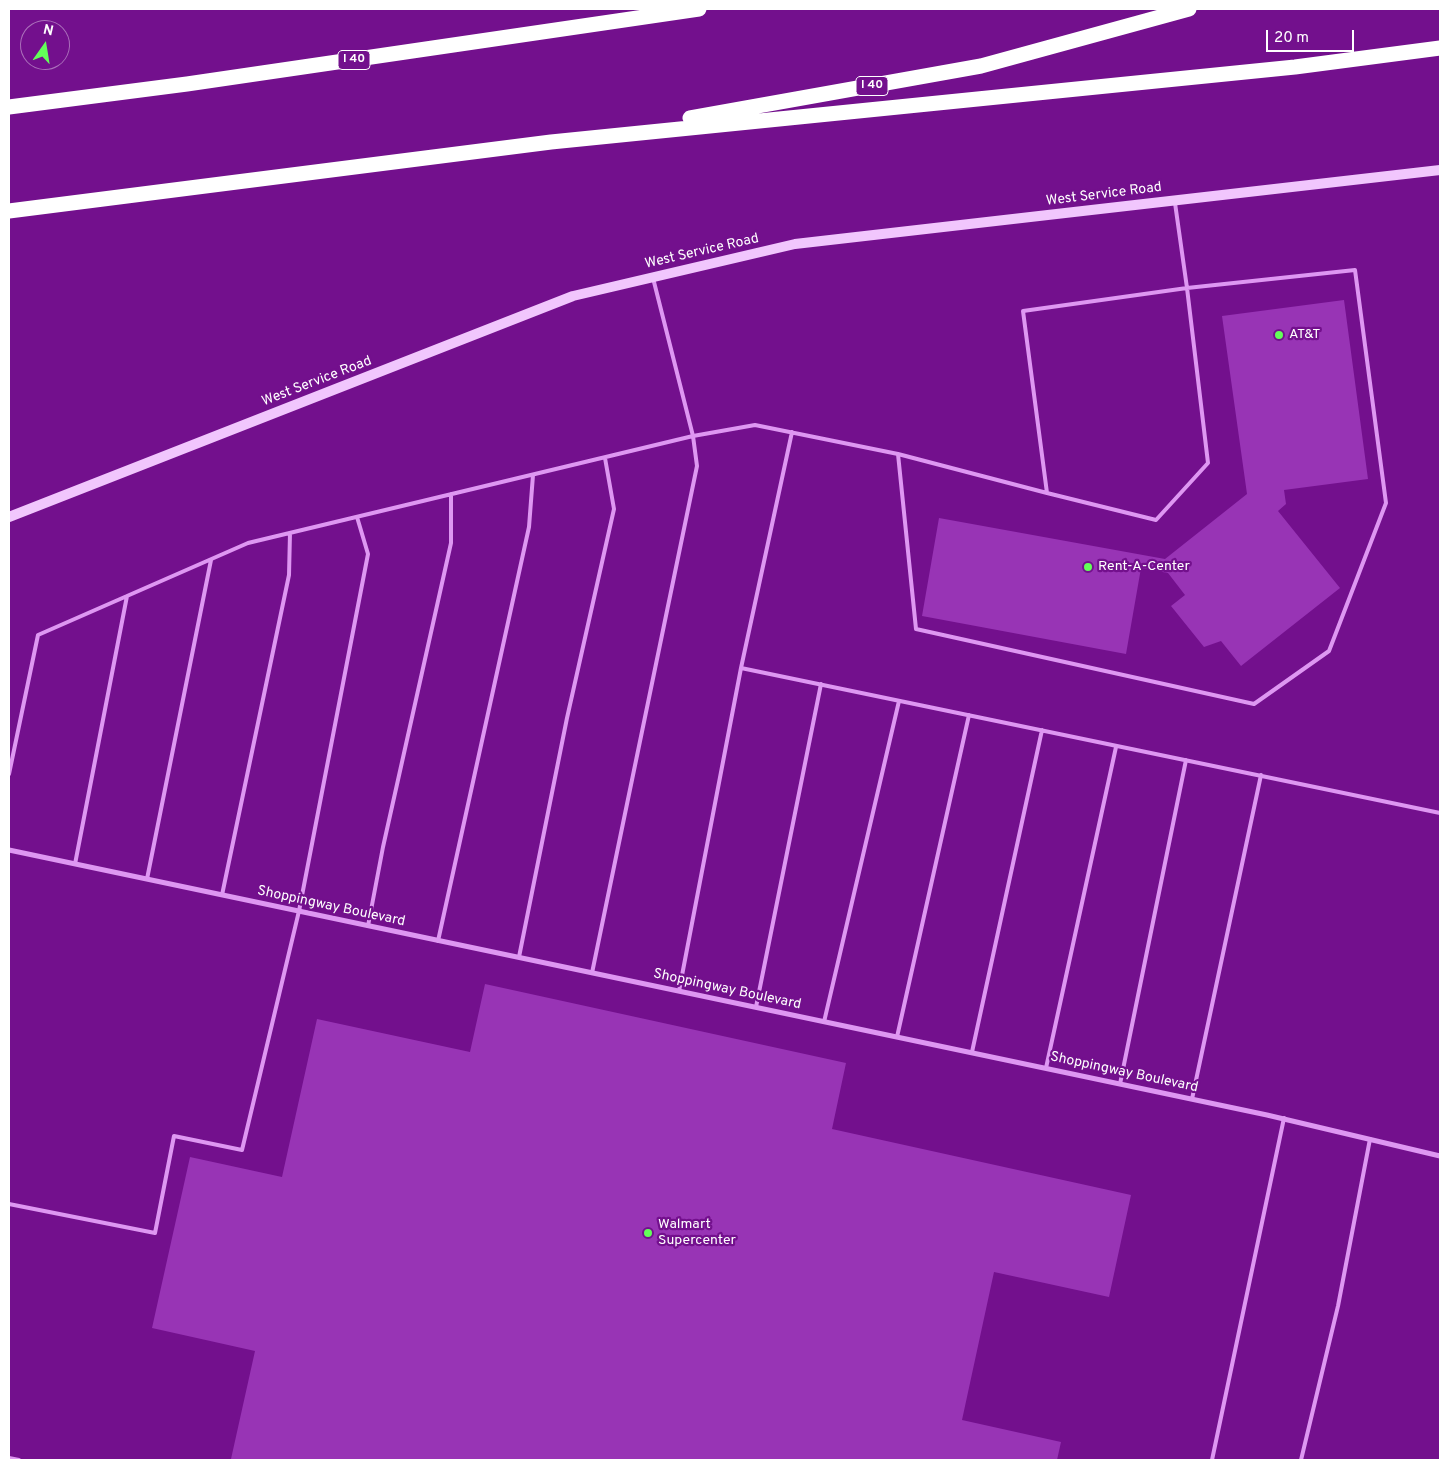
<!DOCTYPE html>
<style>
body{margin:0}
#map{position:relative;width:1449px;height:1469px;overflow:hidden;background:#73108d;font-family:Overpass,sans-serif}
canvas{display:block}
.frame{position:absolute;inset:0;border:10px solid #fff;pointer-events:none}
.north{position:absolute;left:20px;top:20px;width:50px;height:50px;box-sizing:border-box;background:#73108d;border:1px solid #ab70bb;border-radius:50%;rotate:13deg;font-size:14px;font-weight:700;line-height:20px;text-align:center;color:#fff}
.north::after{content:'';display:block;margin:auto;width:18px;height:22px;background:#63ff59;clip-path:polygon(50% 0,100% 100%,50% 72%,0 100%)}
.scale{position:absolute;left:1266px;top:30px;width:88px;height:22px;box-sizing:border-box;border:2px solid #fff;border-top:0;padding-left:6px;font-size:15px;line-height:18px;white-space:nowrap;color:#fff;-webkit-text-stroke:4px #73108d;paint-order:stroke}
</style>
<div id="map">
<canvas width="1449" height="1469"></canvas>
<div class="frame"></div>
<div class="north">N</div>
<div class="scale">20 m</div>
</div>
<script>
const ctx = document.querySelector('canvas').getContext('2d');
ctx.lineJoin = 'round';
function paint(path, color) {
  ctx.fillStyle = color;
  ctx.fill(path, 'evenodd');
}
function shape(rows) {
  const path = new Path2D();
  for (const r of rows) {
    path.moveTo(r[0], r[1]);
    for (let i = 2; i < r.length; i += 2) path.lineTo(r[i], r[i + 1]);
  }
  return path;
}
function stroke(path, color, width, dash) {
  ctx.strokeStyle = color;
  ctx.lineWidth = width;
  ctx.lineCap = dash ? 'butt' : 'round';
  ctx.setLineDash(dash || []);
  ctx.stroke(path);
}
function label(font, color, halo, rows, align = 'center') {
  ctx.font = font + ' Overpass,sans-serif';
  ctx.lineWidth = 4.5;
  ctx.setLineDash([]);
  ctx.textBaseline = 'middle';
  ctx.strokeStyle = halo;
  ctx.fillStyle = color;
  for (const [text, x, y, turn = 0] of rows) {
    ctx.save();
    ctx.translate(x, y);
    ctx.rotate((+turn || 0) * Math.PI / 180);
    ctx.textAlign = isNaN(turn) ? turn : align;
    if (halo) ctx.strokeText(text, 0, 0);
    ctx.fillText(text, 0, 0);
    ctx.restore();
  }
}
const building = shape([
 [1344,300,1368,479,1284,490,1286,504,1278,511,1340,588,1241,666,1221,641,1204,647,1171,606,1185,595,1168,573,1141,568,1126,654,922,616,939,518,1165,559,1247,494,1222,316],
 [485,984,846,1063,832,1129,1131,1195,1109,1297,994,1272,962,1420,1061,1442,1057,1460,231,1459,255,1351,152,1328,190,1157,282,1177,317,1019,470,1052]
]);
const lane = shape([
 [1047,493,1023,311,1187,288,1208,463,1156,520,1047,493,898,454,916,629,1254,704,1329,651,1386,503,1355,270,1187,288,1175,203],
 [741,668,1440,813],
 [9,774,38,635,248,543,693,436,653,278],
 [75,864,127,596],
 [147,879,211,560],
 [222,895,289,575,290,533],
 [368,926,383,847,451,543,451,494],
 [438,941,529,527,533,475],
 [519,957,567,718,614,509,605,458],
 [592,973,697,466,693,436,755,425,898,454],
 [679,991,741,668,792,432],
 [756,1007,821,684],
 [824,1022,899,701],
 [897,1037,969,715],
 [972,1052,1042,730],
 [1046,1068,1116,747],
 [1120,1084,1186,760],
 [1192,1099,1261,775],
 [9,1204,155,1233,174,1136,242,1150,299,911,368,554,357,517],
 [9,1458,19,1460],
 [1212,1460,1284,1118],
 [1301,1460,1338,1306,1370,1139]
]);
const street = shape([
 [9,850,1267,1115,1440,1156]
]);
const secondary = shape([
 [9,517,573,296,795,244,1440,170]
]);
const highway = shape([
 [9,107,187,84,699,9],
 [690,118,981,66,1189,9],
 [9,211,551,142,1295,67,1440,48]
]);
const markers = [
 [1279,335,5,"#63ff59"],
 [1088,567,5,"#63ff59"],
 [648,1233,5,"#63ff59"]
];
const shields = [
 [354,60,32],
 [872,86,32]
];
const shieldNames = [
 ["I 40",354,60],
 ["I 40",872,86]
];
const streetNames = [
 ["West Service Road",1104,195,-7],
 ["West Service Road",702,252,-13],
 ["West Service Road",317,382,-21],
 ["Shoppingway Boulevard",331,907,12],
 ["Shoppingway Boulevard",727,990,12],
 ["Shoppingway Boulevard",1124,1073,12]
];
const poiNames = [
 ["AT&T",1289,335],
 ["Rent-A-Center",1098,567],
 ["Walmart",658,1225],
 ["Supercenter",658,1241]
];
paint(building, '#9834b5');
stroke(lane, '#de97f2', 4);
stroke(street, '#de97f2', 5);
stroke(secondary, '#f1c6fd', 10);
stroke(highway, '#fff', 15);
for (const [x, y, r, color] of markers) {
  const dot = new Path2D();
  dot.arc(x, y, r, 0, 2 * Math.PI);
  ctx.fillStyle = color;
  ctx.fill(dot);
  stroke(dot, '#73108d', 2);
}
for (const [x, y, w] of shields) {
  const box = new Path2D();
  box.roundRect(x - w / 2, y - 9.5, w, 19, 4);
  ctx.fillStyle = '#73108d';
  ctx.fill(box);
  stroke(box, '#fff', 1);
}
label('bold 12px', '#fff', null, shieldNames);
label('14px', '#fff', '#73108d', streetNames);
label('14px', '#fff', '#73108d', poiNames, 'left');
</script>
